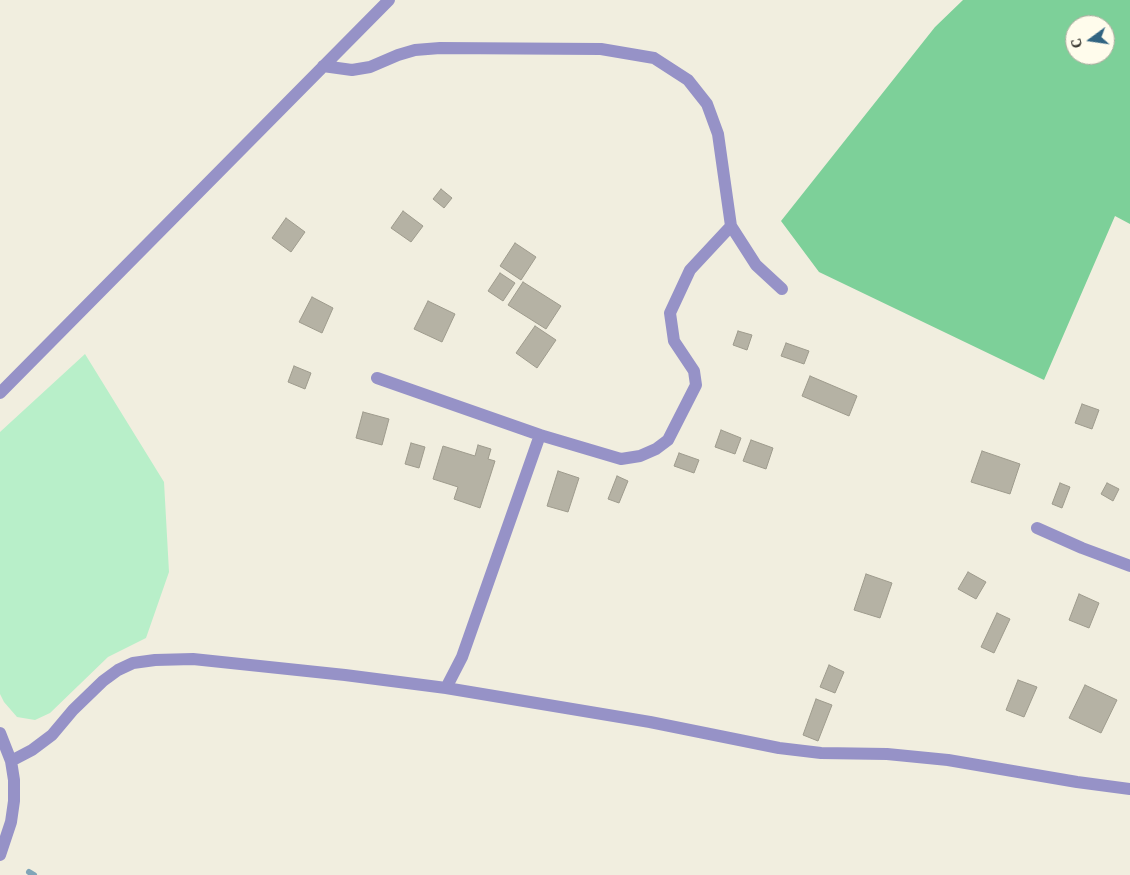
<!DOCTYPE html>
<meta charset="utf-8">
<style>
body{margin:0}
#map{position:relative;width:1130px;height:875px;overflow:hidden;background:#f1eedf;font-family:"PT Serif",serif}
canvas{display:block}
.north{position:absolute;left:1065px;top:15px;width:50px;height:50px;box-sizing:border-box;background:#fffcec;border:1px solid #adab9f;border-radius:50%;rotate:256deg;font-size:14px;font-weight:700;line-height:20px;text-align:center;color:#32312b}
.north::after{content:'';display:block;margin:auto;width:18px;height:22px;background:#316481;clip-path:polygon(50% 0,100% 100%,50% 72%,0 100%)}
</style>
<div id="map">
<canvas width="1130" height="875"></canvas>
<div class="north">С</div>
</div>
<script>
const ctx = document.querySelector('canvas').getContext('2d');
ctx.lineJoin = 'round';
function paint(path, color) {
  ctx.fillStyle = color;
  ctx.fill(path, 'evenodd');
}
function shape(rows) {
  const path = new Path2D();
  for (const r of rows) {
    path.moveTo(r[0], r[1]);
    for (let i = 2; i < r.length; i += 2) path.lineTo(r[i], r[i + 1]);
  }
  return path;
}
function stroke(path, color, width, dash) {
  ctx.strokeStyle = color;
  ctx.lineWidth = width;
  ctx.lineCap = dash ? 'butt' : 'round';
  ctx.setLineDash(dash || []);
  ctx.stroke(path);
}
const green = shape([
 [85,354,164,482,169,572,146,638,108,657,50,713,35,720,17,717,4,702,0,694,0,432]
]);
const forest = shape([
 [963,0,1130,0,1130,224,1115,216,1044,380,819,272,781,221,935,27],
 [1075,25,1105,25,1105,55,1075,55]
]);
const stream = shape([
 [29,872,34,875]
]);
const building = shape([
 [441,189,452,198,444,208,433,199,441,189],
 [403,211,423,226,411,242,391,228,403,211],
 [286,218,305,232,291,252,272,238,286,218],
 [515,243,536,257,521,280,500,266,515,243],
 [500,273,515,283,503,301,488,291,500,273],
 [523,282,561,306,546,329,508,305,523,282],
 [312,297,333,308,322,333,299,322,312,297],
 [428,301,455,314,442,342,414,329,428,301],
 [535,326,556,340,537,368,516,353,535,326],
 [738,331,752,335,747,350,733,345,738,331],
 [786,343,809,351,804,364,781,356,786,343],
 [294,366,311,373,305,389,288,382,294,366],
 [810,376,857,396,849,416,802,396,810,376],
 [1082,404,1099,410,1092,429,1075,423,1082,404],
 [363,412,389,419,382,445,356,438,363,412],
 [721,430,741,438,735,454,715,447,721,430],
 [751,440,773,448,766,469,743,461,751,440],
 [411,443,425,447,419,468,405,464,411,443],
 [478,445,491,449,488,459,495,461,480,508,454,499,458,487,433,479,443,446,475,456,478,445],
 [982,451,1020,464,1010,494,971,482,982,451],
 [679,453,699,460,694,473,674,466,679,453],
 [558,471,579,478,568,512,547,506,558,471],
 [617,476,628,481,619,503,608,499,617,476],
 [1060,483,1070,487,1062,508,1052,504,1060,483],
 [1107,483,1119,489,1113,501,1101,494,1107,483],
 [968,572,986,582,976,599,958,589,968,572],
 [866,574,892,583,880,618,854,610,866,574],
 [1079,594,1099,603,1089,628,1069,620,1079,594],
 [997,613,1010,619,994,653,981,647,997,613],
 [829,665,844,672,835,693,820,687,829,665],
 [1018,680,1037,687,1024,717,1006,710,1018,680],
 [1085,685,1117,700,1101,733,1069,718,1085,685],
 [816,699,832,705,818,741,803,735,816,699]
]);
const minor = shape([
 [323,66,352,70,370,67,398,55,415,50,440,48,601,49,654,58,688,80,707,104,718,134,731,226,756,265,782,289],
 [377,378,540,435,621,459,640,456,656,449,668,440,696,385,694,371,674,341,670,313,690,270,731,226],
 [0,393,389,0],
 [1037,528,1082,548,1130,566],
 [446,688,462,657,540,435],
 [0,733,11,761,14,780,14,801,11,822,0,855],
 [11,761,32,750,52,735,73,710,103,681,118,670,133,663,155,660,193,659,345,675,446,688,650,722,779,748,821,753,887,754,948,760,1077,782,1130,789]
]);
paint(green, '#b8efc9');
paint(forest, '#7dd099');
stroke(stream, '#80a5b8', 6);
paint(building, '#b5b2a4');
stroke(building, '#9e9b8d', 1);
stroke(minor, '#9692c7', 12);
</script>
